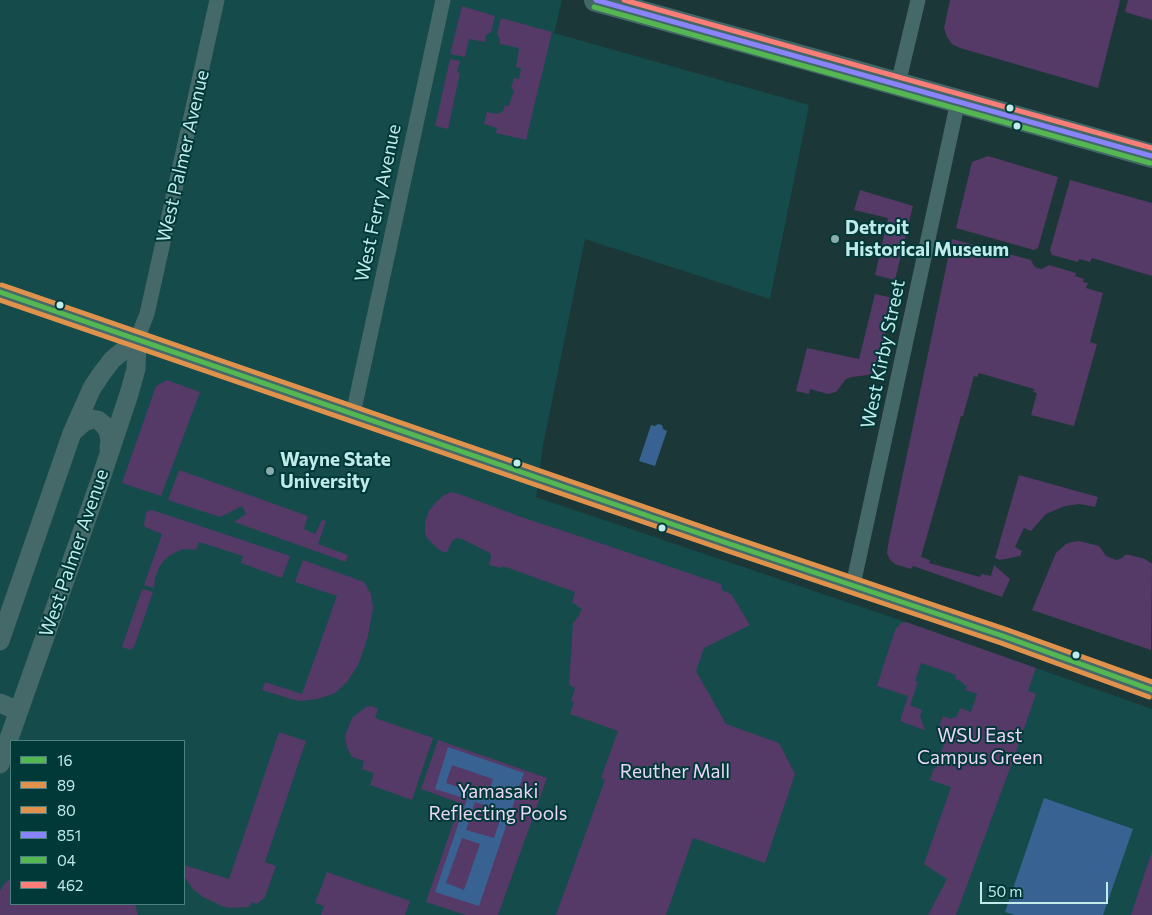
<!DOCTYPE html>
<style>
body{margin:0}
#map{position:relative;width:1152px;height:915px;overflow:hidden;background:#1c3737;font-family:Commissioner,sans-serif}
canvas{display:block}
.legend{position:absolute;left:10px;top:740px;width:175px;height:165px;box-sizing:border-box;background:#013838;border:1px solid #4e807f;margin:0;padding:6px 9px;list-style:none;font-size:15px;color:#c1ebea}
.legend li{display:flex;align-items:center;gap:10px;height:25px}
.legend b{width:25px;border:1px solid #4e807f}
.scale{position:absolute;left:980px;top:882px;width:128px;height:22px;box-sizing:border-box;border:2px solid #c1ebea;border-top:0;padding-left:6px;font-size:15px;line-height:18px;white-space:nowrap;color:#c1ebea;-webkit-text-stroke:4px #013838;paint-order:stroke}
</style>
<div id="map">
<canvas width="1152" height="915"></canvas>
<ul class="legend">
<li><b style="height:6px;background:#54b752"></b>16</li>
<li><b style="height:6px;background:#e0924d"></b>89</li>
<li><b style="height:6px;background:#e0924d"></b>80</li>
<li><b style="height:6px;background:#8984fb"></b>851</li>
<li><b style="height:6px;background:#54b752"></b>04</li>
<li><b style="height:6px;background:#fb7d77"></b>462</li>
</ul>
<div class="scale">50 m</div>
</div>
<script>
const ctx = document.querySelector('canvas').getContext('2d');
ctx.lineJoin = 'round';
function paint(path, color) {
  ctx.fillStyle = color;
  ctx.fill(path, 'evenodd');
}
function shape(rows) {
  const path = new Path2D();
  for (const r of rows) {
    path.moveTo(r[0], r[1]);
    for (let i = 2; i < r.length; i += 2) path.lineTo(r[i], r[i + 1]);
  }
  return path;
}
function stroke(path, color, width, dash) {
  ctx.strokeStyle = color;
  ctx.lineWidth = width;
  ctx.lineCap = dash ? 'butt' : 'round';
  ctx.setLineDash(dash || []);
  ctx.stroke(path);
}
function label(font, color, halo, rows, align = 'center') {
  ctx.font = font + ' Commissioner,sans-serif';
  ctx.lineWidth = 4;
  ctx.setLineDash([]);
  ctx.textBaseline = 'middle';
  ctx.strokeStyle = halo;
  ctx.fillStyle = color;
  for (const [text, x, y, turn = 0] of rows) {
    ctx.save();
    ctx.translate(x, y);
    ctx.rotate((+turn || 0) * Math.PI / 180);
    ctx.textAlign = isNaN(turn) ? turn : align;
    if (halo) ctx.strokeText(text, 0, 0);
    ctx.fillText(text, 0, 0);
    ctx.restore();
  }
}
const built = shape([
 [0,0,562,0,554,33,809,105,770,299,585,239,543,445,536,497,906,622,1152,709,1152,915,0,915],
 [11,741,184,741,184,904,11,904]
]);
const green = shape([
 [950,0,1119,0,1120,1,1098,88,960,48,952,44,947,37,944,28],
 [1128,0,1152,0,1152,20,1125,12],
 [462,6,495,16,491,32,486,35,485,42,469,39,465,57,450,54],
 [501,18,552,32,526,140,496,133,497,128,484,124,487,112,498,114,503,111,505,105,509,106,514,90,511,88,514,78,519,79,521,68,516,67,519,48,500,44,500,39,497,34],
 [450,59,460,61,457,72,460,73,448,129,435,126],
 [988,156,1058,177,1038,248,1034,250,956,228,972,162],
 [1070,180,1152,203,1152,276,1092,258,1090,262,1079,259,1078,262,1052,255,1050,250],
 [860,190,913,206,895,280,875,275,888,218,854,210],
 [952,239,1031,260,1034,266,1037,268,1042,269,1049,265,1076,273,1075,276,1084,279,1083,282,1088,283,1086,288,1103,293,1090,342,1097,344,1074,426,1031,415,1037,393,1033,392,1034,389,979,373,977,377,974,376,963,416,961,416,921,557,930,560,929,563,980,577,982,574,991,576,994,565,1010,579,1002,597,913,566,911,569,895,564,890,560,887,553,888,545],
 [875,294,893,298,878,365,875,372,868,375,852,377,846,379,836,392,828,394,810,389,809,394,796,391,807,348,859,359],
 [167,380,200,392,161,496,122,483,156,386],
 [179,470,308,516,304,529,315,534,322,520,326,521,318,544,348,555,346,562,234,522,246,514,242,506,220,517,168,500],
 [1019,475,1098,497,1095,507,1080,504,1065,506,1046,514,1031,531,1024,528,1015,547,1022,551,1020,556,1000,560,995,558],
 [452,492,462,495,521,517,588,539,721,584,722,590,731,594,750,625,704,648,696,671,726,724,779,743,795,774,765,863,693,838,666,915,556,915,605,780,601,778,618,731,570,714,574,702,571,701,575,688,569,685,573,623,578,617,582,609,572,602,575,592,503,566,502,568,489,565,491,557,490,553,462,539,457,538,453,540,446,553,438,549,427,538,425,532,425,522,429,511,436,502,444,495],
 [152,510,290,556,282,578,241,563,243,556,199,542,196,550,186,549,180,550,172,554,165,559,159,567,155,578,154,588,144,585,162,534,145,527,144,525,146,513,148,511],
 [1079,541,1099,546,1106,556,1111,558,1117,560,1122,558,1125,555,1130,555,1145,559,1152,564,1151,650,1032,610,1056,553,1066,544,1072,542],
 [303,560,364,582,371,594,373,608,368,636,363,652,358,665,347,682,335,693,327,696,317,699,299,701,291,699,262,690,265,682,302,694,337,596,295,582],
 [142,589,153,592,134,647,130,650,122,647],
 [906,622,1036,668,1028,691,1036,694,1016,752,956,915,928,915,947,879,924,864,951,787,930,780,934,768,936,768,946,738,936,734,943,716,952,719,953,717,956,718,960,708,971,712,977,694,965,690,967,686,964,685,962,682,955,679,956,675,921,663,915,681,918,682,910,705,922,710,920,717,925,729,924,730,900,721,908,696,877,686,895,630,901,623],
 [372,706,378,709,375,718,433,738,412,800,370,785,374,773,362,769,364,761,352,757,347,748,345,736,352,718,366,707],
 [279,732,306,741,265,862,276,866,265,897,257,904,252,902,249,907,230,908,222,906,203,897,193,889,184,876,184,865,229,879],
 [438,740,547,778,498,915,466,915,426,902,460,803,421,789],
 [1152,851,1152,915,1131,915],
 [327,872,410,901,405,915,321,915,324,906,315,903],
 [11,878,11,904,135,904,138,915,0,915,0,891,5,883]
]);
const water = shape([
 [658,424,662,425,663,429,667,431,655,466,639,461,651,425,655,426],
 [448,747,524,773,479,906,435,892,467,799,435,789],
 [452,765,493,779,487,797,446,783],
 [475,802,503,811,494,838,466,830],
 [462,838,480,844,464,890,446,883],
 [1044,798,1133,829,1103,915,1015,915,1005,912]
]);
const minor = shape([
 [898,84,918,0],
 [137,339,147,314,217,0],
 [353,414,443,0],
 [853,585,958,101]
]);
const tertiary = shape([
 [0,292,721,541,1003,636,1152,690],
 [73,432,84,422,92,419,98,420,104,425,108,431,110,440,109,448],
 [0,641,72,433,92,388,102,373,112,360,137,339],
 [0,703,18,711],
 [0,764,100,481,129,394,136,369,137,339]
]);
const primary = shape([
 [596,0,809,59,1152,156]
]);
const bus1 = shape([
 [0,292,721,541,1003,636,1152,690]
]);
const bus2 = shape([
 [0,300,719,548,1001,643,1149,697]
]);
const bus3 = shape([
 [2,285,723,534,1005,629,1152,682]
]);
const bus4 = shape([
 [596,0,1152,156]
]);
const bus5 = shape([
 [594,7,1150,163]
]);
const bus6 = shape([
 [624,0,1152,148]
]);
const markers = [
 [1010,108,4.5,"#c1ebea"],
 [1017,126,4.5,"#c1ebea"],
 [835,239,5,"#87acab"],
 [60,305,4.5,"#c1ebea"],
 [517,463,4.5,"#c1ebea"],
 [270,471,5,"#87acab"],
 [662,528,4.5,"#c1ebea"],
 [1076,655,4.5,"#c1ebea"]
];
const streetNames = [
 ["West Palmer Avenue",183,156,-77],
 ["West Ferry Avenue",378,203,-78],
 ["West Kirby Street",883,354,-78],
 ["West Palmer Avenue",74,553,-71]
];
const poiNames = [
 ["Detroit",845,228],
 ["Historical Museum",845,250],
 ["Wayne State",280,460],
 ["University",280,482]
];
const parkNames = [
 ["WSU East",980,736],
 ["Campus Green",980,758],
 ["Reuther Mall",675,772],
 ["Yamasaki",498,792],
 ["Reflecting Pools",498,814]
];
paint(built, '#154b4b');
paint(green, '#553967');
paint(water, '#386292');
stroke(minor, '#456868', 15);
stroke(tertiary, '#456868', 19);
stroke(primary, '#436767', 24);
stroke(bus1, '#54b752', 5);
stroke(bus2, '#e0924d', 5);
stroke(bus3, '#e0924d', 5);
stroke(bus4, '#8984fb', 5);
stroke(bus5, '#54b752', 5);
stroke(bus6, '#fb7d77', 5);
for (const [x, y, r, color] of markers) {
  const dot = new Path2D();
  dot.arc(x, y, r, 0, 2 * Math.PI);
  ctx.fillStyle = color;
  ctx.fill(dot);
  stroke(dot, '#013838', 2);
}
label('19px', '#c1ebea', '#013838', streetNames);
label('bold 19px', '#c1ebea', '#013838', poiNames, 'left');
label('19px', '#ecd6f8', '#013838', parkNames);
</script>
